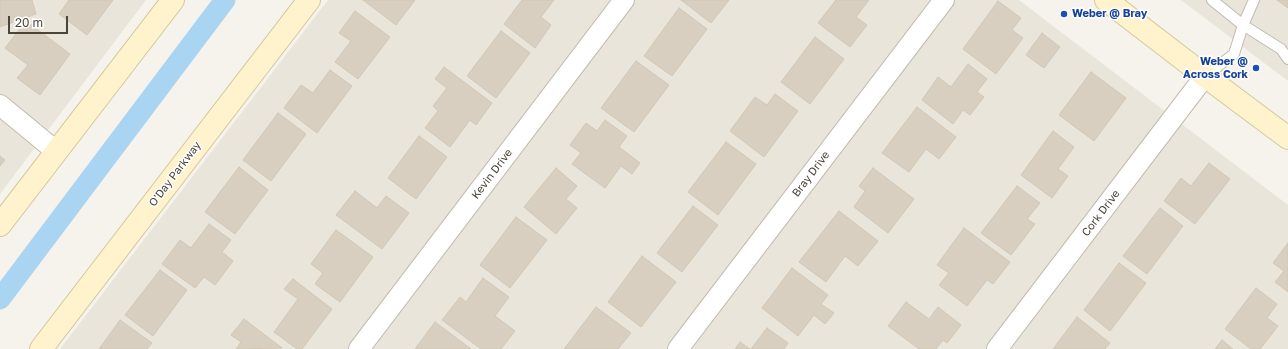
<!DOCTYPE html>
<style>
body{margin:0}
#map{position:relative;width:1288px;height:349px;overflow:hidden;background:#f6f3ec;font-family:"Golos Text",sans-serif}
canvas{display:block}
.scale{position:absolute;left:8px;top:16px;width:60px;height:18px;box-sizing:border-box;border:2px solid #4b4439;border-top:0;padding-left:5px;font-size:12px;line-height:14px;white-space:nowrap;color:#4b4439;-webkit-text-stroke:3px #fff;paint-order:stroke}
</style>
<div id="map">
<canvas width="1288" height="349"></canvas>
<div class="scale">20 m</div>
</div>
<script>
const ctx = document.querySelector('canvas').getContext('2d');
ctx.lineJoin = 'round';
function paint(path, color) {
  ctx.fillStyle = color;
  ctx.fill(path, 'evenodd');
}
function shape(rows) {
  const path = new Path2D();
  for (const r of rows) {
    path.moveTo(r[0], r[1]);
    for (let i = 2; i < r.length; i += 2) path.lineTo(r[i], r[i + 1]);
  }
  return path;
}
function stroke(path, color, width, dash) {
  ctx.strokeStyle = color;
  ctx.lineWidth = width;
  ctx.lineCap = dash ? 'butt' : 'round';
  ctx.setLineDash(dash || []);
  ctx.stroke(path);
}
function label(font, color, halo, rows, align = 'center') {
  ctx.font = font + ' "Golos Text",sans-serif';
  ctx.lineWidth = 3;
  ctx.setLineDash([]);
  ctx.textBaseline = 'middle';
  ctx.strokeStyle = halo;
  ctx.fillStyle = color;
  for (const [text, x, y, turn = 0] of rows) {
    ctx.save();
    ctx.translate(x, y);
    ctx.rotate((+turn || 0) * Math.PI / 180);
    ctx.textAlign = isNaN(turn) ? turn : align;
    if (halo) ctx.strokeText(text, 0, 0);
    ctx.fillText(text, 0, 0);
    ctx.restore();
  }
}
const residential = shape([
 [0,0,146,0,0,194],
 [328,0,1019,0,1288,205,1288,349,60,349],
 [1181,0,1288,0,1288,81]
]);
const canal = shape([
 [0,299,225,0]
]);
const building = shape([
 [0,0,32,0,36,14,0,27,0,0],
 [69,0,113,0,87,35,59,14,69,0],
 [363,0,415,0,396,25,363,0],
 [522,0,554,0,541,17,551,25,535,48,504,24,522,0],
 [681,0,729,0,711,23,681,0],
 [836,0,869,0,856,17,867,25,850,47,818,23,836,0],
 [1277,0,1288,0,1288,8,1277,0],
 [998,1,1021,18,1012,30,1023,38,996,74,963,49,998,1],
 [679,8,707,29,672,76,644,56,679,8],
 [355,11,390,37,358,79,335,62,351,41,339,33,355,11],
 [26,21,70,54,40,95,17,78,28,65,5,48,26,21],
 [501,31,530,53,496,98,467,76,501,31],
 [1042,33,1060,47,1044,68,1026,55,1042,33],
 [815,37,844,59,810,104,781,82,815,37],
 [636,61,669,85,634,132,601,108,636,61],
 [968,64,987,79,977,92,984,97,970,115,963,110,953,124,922,100,938,77,951,87,968,64],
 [444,67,492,103,476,125,470,120,450,147,425,128,438,111,433,106,447,88,435,79,444,67],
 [330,70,352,86,317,133,284,108,301,85,313,93,330,70],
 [1091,72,1126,98,1094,141,1059,115,1091,72],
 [775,94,798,111,764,157,730,131,755,97,767,105,775,94],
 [917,107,956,137,939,159,926,149,909,172,882,153,917,107],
 [278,113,306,134,271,181,243,160,278,113],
 [605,120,627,136,619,147,640,163,632,174,621,166,605,188,572,164,581,153,570,145,586,123,597,131,605,120],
 [1053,131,1074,147,1058,169,1068,176,1052,198,1021,175,1053,131],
 [419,136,447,157,416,199,388,178,419,136],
 [726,142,756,164,718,215,688,192,726,142],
 [0,156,5,160,0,166,0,156],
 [1209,163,1230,179,1195,224,1164,201,1181,178,1191,186,1209,163],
 [239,167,268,190,235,234,205,212,239,167],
 [556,168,577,186,566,199,577,208,556,234,524,207,556,168],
 [873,168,914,199,888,233,854,207,865,191,859,186,873,168],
 [1017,186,1040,203,1027,219,1035,224,1011,255,981,233,1017,186],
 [355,191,377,208,386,196,409,213,382,249,336,215,355,191],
 [693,206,718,225,682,272,657,253,693,206],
 [1160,208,1183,226,1147,274,1123,256,1160,208],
 [839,211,878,241,858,266,845,256,826,282,799,262,839,211],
 [516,217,547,240,510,288,480,265,516,217],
 [209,224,231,240,222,252,233,261,215,285,204,277,195,288,162,264,180,240,191,248,209,224],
 [964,228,1010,262,993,284,987,280,967,306,939,285,949,273,937,265,964,228],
 [336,230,373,257,340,302,315,284,323,273,311,264,336,230],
 [1288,243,1288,292,1275,282,1284,271,1273,263,1288,243],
 [642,256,676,282,641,327,608,302,642,256],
 [1119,263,1146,283,1110,331,1084,310,1119,263],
 [792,268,828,295,821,304,834,313,825,324,814,315,798,336,762,308,792,268],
 [160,270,187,290,153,336,125,315,160,270],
 [483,278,509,297,495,316,515,331,501,349,481,349,442,320,460,297,466,302,483,278],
 [293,279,332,309,302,349,297,349,274,332,298,299,284,289,293,279],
 [1256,288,1277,304,1267,318,1278,326,1260,349,1251,349,1225,329,1256,288],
 [906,302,929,319,938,307,961,325,947,343,943,340,936,349,919,349,888,326,906,302],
 [596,307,631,333,618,349,564,349,596,307],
 [1077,317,1110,343,1105,349,1053,349,1077,317],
 [244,319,282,348,236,349,241,342,231,335,244,319],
 [120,320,152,343,147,349,99,349,120,320],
 [435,322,471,349,415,349,435,322],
 [767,328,788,343,784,349,751,349,767,328],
 [1222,340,1233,349,1215,349,1222,340],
 [740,342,750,349,735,349,740,342]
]);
const lane = shape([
 [1212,0,1243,25,1281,49,1288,59],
 [1205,76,1234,54,1243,25,1254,0]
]);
const street = shape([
 [0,105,57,152],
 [359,349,624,0],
 [678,349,944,0],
 [997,349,1205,76]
]);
const secondary = shape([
 [1106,0,1205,76,1288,138],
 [0,225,173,0],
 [41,349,309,0]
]);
const markers = [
 [1064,14,4,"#1a4fb4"],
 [1256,68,4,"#1a4fb4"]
];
const transitNames = [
 ["Weber @ Bray",1072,14],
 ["Weber @",1248,62,"right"],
 ["Across Cork",1248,75,"right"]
];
const streetNames = [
 ["O'Day Parkway",175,174,-53],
 ["Kevin Drive",492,174,-53],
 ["Bray Drive",811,174,-53],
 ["Cork Drive",1101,213,-53]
];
paint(residential, '#eae5da');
stroke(canal, '#a9d4f2', 21);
paint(building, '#d8cfc1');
stroke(building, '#d3c7b4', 1);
stroke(lane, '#c2bbae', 12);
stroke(street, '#c2bbae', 22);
stroke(secondary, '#d6c79b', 24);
stroke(lane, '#fff', 10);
stroke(street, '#fff', 20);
stroke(secondary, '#fff3cd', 22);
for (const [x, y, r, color] of markers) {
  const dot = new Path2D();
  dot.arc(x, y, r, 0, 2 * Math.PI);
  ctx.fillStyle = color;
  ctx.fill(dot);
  stroke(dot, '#fff', 1.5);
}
label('bold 11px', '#164399', '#fff', transitNames, 'left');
label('11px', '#4b4439', '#fff', streetNames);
</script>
